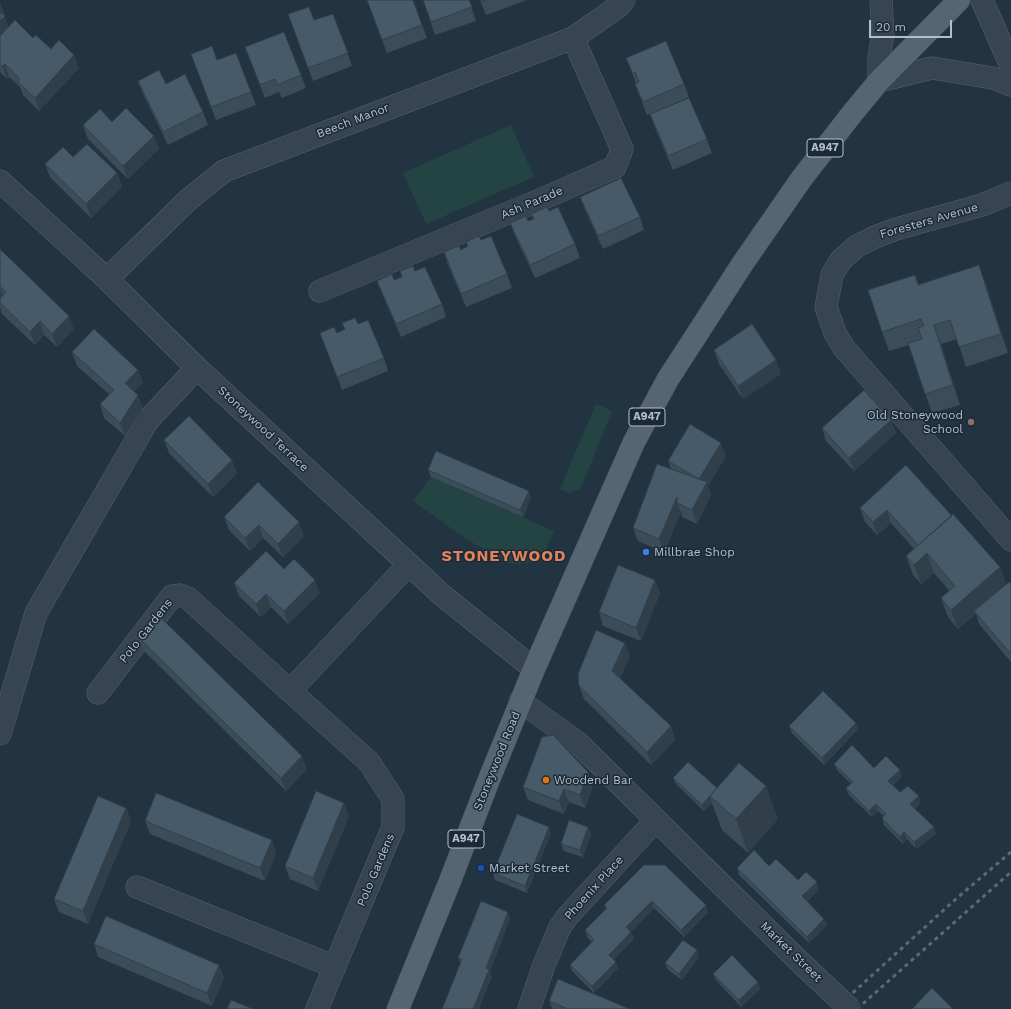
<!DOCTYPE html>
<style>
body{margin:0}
#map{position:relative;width:1011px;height:1009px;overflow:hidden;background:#223442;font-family:"Work Sans",sans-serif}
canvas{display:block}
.scale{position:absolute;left:869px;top:20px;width:83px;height:18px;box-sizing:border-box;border:2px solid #b3c0cc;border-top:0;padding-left:5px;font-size:12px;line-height:14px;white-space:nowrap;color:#b3c0cc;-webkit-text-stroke:3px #1c2a37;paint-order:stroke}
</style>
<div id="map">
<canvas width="1011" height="1009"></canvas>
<div class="scale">20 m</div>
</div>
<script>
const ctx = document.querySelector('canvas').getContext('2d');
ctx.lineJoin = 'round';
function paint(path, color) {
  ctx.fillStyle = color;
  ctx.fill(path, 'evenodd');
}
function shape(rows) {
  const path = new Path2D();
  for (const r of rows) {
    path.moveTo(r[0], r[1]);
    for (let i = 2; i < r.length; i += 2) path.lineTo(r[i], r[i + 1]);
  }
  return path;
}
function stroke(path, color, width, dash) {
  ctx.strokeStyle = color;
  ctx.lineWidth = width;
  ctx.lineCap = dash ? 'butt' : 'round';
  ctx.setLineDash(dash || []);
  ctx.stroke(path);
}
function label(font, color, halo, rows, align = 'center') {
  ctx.font = font + ' "Work Sans",sans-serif';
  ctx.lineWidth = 3;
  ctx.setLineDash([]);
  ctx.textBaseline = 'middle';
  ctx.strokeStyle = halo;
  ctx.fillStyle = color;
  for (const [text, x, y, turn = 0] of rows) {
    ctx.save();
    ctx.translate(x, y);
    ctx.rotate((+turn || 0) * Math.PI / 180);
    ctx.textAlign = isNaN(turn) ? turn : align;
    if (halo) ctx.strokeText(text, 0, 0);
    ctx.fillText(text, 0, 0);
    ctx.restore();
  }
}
const green = shape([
 [511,125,534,177,426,224,403,173],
 [596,404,612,411,581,488,570,494,560,489],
 [431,477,554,531,544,554,532,562,520,564,508,563,463,537,413,501]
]);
const street = shape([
 [881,0,883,34,879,57,879,81,932,68,993,78,1011,85],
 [982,0,1011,66],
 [0,181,107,279,197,368,442,595,534,669],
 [1011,193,982,205,896,229,875,237,857,246,841,260,832,275,826,307,835,333,844,348,1011,540],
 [107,279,188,200,224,171,573,38,619,6,624,0],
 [320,291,542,199,615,167,622,149,573,38],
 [98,693,172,596,180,595,188,598,290,691],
 [520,701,577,742,802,964],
 [0,734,36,613,148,420,197,368],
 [137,887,335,967],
 [317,1009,393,827,393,799,369,762,290,691,409,564],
 [529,1009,544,965,560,927,567,917,655,821]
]);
const primary = shape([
 [398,1009,450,881,488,782,534,669,634,442,668,379,743,263,802,178,851,115,879,81,959,0]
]);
const rail = shape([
 [835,1009,957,898,1011,852],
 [857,1009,1011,872]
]);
const streetBridge = shape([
 [802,964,850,1009]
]);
const wall = shape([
 [367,0,413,0,427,38,387,53],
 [423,0,469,0,476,21,435,35],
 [480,0,527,0,486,15],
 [0,3,5,15,4,16,8,27,33,38,51,49,79,68,39,111,23,95,20,87,9,77,7,79,0,72],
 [288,14,314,20,333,14,352,66,313,81],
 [245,47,301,75,306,88,282,98,279,92,265,98],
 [191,54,217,60,251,92,256,105,216,120],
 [626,58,684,84,689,97,647,115,640,97,635,84,636,83],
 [138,81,166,84,203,112,208,125,168,145,143,94],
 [650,114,707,139,712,153,673,170,655,128],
 [112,122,154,136,159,149,128,179,88,139,83,125],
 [73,157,117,173,122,187,91,218,50,177,45,164],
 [580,197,640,217,644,230,603,249,585,210],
 [549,211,575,244,580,258,535,278,515,236,510,223,528,221,533,219,531,214],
 [481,240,507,274,512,288,466,307,448,265,444,252,461,250,468,247,466,242],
 [0,249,74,329,57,347,44,335,35,345,2,314,0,307],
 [415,271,442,304,446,317,401,337,382,294,377,281,394,280],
 [915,275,919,285,986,285,1008,353,966,367,957,339,941,344,960,405,932,413,909,345,889,351,882,332],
 [342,323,358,324,384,358,388,371,342,390,320,333,337,333,345,330],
 [714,350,781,374,743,399,719,364],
 [72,352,138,370,143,383,134,391,143,408,125,436,104,418,100,404,110,395,77,366],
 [891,420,896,433,854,471,826,441,822,428],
 [164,440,237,473,213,497,169,453],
 [726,456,708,486,711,495,697,524,682,517,681,512,664,552,638,541,633,528,671,469,668,461],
 [906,465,1006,584,1011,584,1011,662,979,624,976,614,958,629,948,617,941,598,949,590,934,573,921,584,913,575,906,556,914,549,891,523,877,535,865,522,860,508],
 [428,470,531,498,523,517,431,477],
 [224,517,304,536,283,557,263,538,250,551,229,530],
 [284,569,320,593,288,624,271,607,261,617,239,596,234,583],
 [655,580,660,593,641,641,603,626,599,612],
 [139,638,307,769,286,791,144,651],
 [625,643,630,656,620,678,671,726,675,740,651,765,584,699,579,686],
 [789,726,858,729,824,765,792,733],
 [834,764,874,768,902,776,893,785,900,792,921,802,915,809,936,834,916,849,907,839,903,844,884,825,882,818,884,816,878,811,872,817,849,795,846,788,851,784,837,770],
 [673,778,717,788,778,819,748,853,722,830,712,803,704,811,676,784],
 [593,785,585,808,569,802,564,814,528,800,523,787],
 [126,808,131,821,88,924,59,912,54,899],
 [349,816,318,891,290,879,285,866],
 [145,821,276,853,265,881,150,834],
 [588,827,591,834,583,857,564,851,561,844],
 [551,833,527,893,495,880,493,873],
 [644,865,708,912,684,937,654,908,631,932,634,939,614,959,618,968,594,993,572,971,570,965,592,942,587,937,585,930,606,909,604,905],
 [769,866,798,880,819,889,807,901,824,919,827,925,809,943,739,875,737,868],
 [508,912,510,919,490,971,492,977,461,964,458,958],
 [94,944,219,965,224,978,212,1006,98,957],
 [699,957,682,980,668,970,665,963],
 [713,974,758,982,760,989,741,1007,716,980],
 [549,1001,630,1009,554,1009,552,1008]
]);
const shadedWall = shape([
 [0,3,5,15,0,19],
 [5,16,9,30,0,39,0,21],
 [74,55,79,68,39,111,35,98],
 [5,64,9,77,7,79,2,66],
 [154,136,159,149,128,179,123,166],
 [117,173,122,187,91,218,86,204],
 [979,265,986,285,1008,353,1001,334],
 [0,288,4,298,0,302],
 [69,316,74,329,57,347,52,334],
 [40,321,44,335,35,345,30,332],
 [934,325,941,344,960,405,953,385],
 [776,360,781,374,743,399,738,386],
 [138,370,143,383,129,396,125,383],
 [138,395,143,408,125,436,120,423],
 [891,420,896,433,854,471,849,458],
 [721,443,726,456,708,486,711,495,697,524,692,510,699,479],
 [232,460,237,473,213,497,208,484],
 [529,491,531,498,523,517,520,510],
 [677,497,677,503,681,512,664,552,659,539],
 [887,510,891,523,877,535,873,522],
 [299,522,304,536,283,557,278,544],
 [259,525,263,538,250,551,245,538],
 [927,553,934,573,921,584,914,565],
 [1000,567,1007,586,974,611,976,614,958,629,951,610],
 [315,580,320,593,288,624,284,611],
 [655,580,660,593,641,641,636,628],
 [266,594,271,607,261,617,256,604],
 [625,643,630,656,617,684,612,671],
 [856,723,858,729,824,765,822,758],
 [671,726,675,740,651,765,647,752],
 [302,756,307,769,286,791,281,778],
 [900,770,902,776,890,788,888,781],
 [588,772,593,785,585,808,580,795],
 [766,786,778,819,748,853,736,819],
 [564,789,569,802,564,814,559,801],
 [710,796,712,803,704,811,702,805],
 [919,796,921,802,913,811,910,804],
 [344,803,349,816,318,891,313,878],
 [876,804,878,811,872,817,869,811],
 [126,808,131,821,88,924,83,911],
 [549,827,551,833,527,893,525,886],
 [588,827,591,834,583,857,580,850],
 [934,827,936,834,916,849,914,842],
 [904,832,907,839,903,844,900,837],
 [272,840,276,853,265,881,260,868],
 [817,882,819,889,805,903,802,896],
 [652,901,654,908,629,934,626,927],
 [706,905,708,912,684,937,681,930],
 [508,912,510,919,490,971,492,977,479,1009,473,1009,486,968],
 [824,919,827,925,809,943,807,937],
 [631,932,634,939,612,961,609,955],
 [697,950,699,957,682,980,679,974],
 [616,962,618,968,594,993,592,986],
 [219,965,224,978,212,1006,207,993],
 [758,982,760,989,741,1007,739,1000]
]);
const building = shape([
 [367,0,413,0,422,25,382,40,367,0],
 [423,0,469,0,472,7,431,22,423,0],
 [480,0,486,0,481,2,480,0],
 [309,7,314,20,333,14,348,53,308,68,288,14,309,7],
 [0,12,5,16,0,21,0,12],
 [15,20,33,38,36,35,51,49,59,40,74,55,35,98,18,82,20,79,5,64,2,66,0,64,0,36,15,20],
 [284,32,301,75,277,85,275,79,260,85,245,47,284,32],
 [666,41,684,84,643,102,635,84,639,82,635,72,633,74,626,58,666,41],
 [212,46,217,60,236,53,251,92,211,107,191,54,212,46],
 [159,70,166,84,185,74,203,112,163,132,138,81,159,70],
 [689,98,707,139,668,156,650,114,689,98],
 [126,108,154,136,123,166,83,125,100,109,112,122,126,108],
 [87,144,117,173,86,204,45,164,63,147,73,157,87,144],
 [621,178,640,217,598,236,580,197,621,178],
 [547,207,549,211,558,207,575,244,530,265,510,223,526,216,528,221,534,219,531,214,547,207],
 [479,236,481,240,491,236,507,274,461,294,444,252,459,246,461,250,468,246,466,242,479,236],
 [0,249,69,316,52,334,40,321,30,332,0,303,0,299,6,292,0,286,0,249],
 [979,265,1001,334,959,347,950,320,934,325,953,385,925,394,908,343,922,339,918,328,924,326,921,319,882,332,868,290,915,275,918,285,979,265],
 [413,266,415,271,425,267,442,304,396,324,377,281,392,274,394,280,402,277,400,271,413,266],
 [355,318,358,324,368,320,384,358,337,377,320,333,334,327,337,333,345,329,342,323,355,318],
 [752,324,776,360,738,386,714,350,752,324],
 [94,329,138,370,125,383,138,395,120,423,100,404,114,390,72,352,94,329],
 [864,390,891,420,849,458,822,428,864,390],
 [189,416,232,460,208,484,164,440,189,416],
 [690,424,721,443,699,479,668,461,690,424],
 [436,451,529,491,520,510,428,470,436,451],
 [657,464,707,482,692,510,677,503,677,497,659,539,633,528,657,464],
 [906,465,952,516,918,545,887,510,873,522,860,508,906,465],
 [258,482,299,522,278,544,259,525,245,538,224,517,258,482],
 [953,514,1000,567,951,610,941,598,955,586,927,553,914,565,906,556,953,514],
 [266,551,284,569,294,559,315,580,284,611,266,594,256,604,234,583,266,551],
 [618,565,655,580,636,628,599,612,618,565],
 [1009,582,1011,584,1011,654,974,611,1009,582],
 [160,617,302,756,281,778,139,638,160,617],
 [596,630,625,643,612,671,671,726,647,752,579,686,578,674,596,630],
 [823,691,856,723,822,758,789,726,823,691],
 [553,735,588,772,580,795,564,789,559,801,523,787,542,737,553,735],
 [852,745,874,768,886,756,900,770,888,781,900,792,908,786,919,796,910,804,934,827,914,842,904,832,900,837,882,818,886,814,876,804,869,811,846,788,853,782,834,764,852,745],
 [688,762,717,788,702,805,673,778,688,762],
 [739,763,766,786,736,819,710,796,739,763],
 [316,791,344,803,313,878,285,866,316,791],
 [156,793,272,840,260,868,145,821,156,793],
 [98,796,126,808,83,911,54,899,98,796],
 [517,814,549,827,525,886,493,873,517,814],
 [569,820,588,827,580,850,561,844,569,820],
 [754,850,769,866,776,859,798,880,806,872,817,882,802,896,824,919,807,937,737,868,754,850],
 [644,865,665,865,706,905,681,930,652,901,626,927,631,932,609,955,616,962,592,986,570,965,594,940,585,930,607,908,604,905,644,865],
 [481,901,508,912,486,968,489,970,473,1009,442,1009,462,959,458,958,481,901],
 [106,916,219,965,207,993,94,944,106,916],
 [683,940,697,950,679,974,665,963,683,940],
 [732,955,758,982,739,1000,713,974,732,955],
 [558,979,630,1009,568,1009,549,1001,558,979],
 [932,988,953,1009,912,1009,932,988],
 [231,1000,253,1009,227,1009,231,1000]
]);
const markers = [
 [971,422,4,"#8d6e63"],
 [646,552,4,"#3f7fe0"],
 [546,780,4,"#e8710a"],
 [481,868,4,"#1a4fb4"]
];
const shields = [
 [825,148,36],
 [647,417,36],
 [466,839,36]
];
const shieldNames = [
 ["A947",825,148],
 ["A947",647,417],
 ["A947",466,839]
];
const streetNames = [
 ["Beech Manor",353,121,-21],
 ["Ash Parade",532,203,-23],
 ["Foresters Avenue",929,221,-16],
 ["Stoneywood Terrace",263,429,43],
 ["Polo Gardens",146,631,-52],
 ["Stoneywood Road",497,761,-68],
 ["Polo Gardens",376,870,-67],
 ["Phoenix Place",594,888,-48],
 ["Market Street",791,952,44]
];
const poiNames = [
 ["Old Stoneywood",963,415,"right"],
 ["School",963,429,"right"],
 ["Millbrae Shop",654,552],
 ["Woodend Bar",554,780],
 ["Market Street",489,868]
];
const districtNames = [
 ["STONEYWOOD",504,556]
];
paint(green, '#244343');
stroke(street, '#55636f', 23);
stroke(primary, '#43515e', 23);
stroke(street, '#374552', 22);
stroke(primary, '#556572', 22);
stroke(rail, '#586a79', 3, [4, 4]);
stroke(streetBridge, '#55636f', 23, []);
stroke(streetBridge, '#374552', 22);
paint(wall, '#3c4d5a');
paint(shadedWall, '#313f4a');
paint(building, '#465a69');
stroke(building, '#313f4a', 1);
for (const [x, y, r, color] of markers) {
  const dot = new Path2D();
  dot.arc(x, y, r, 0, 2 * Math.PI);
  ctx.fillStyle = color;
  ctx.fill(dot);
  stroke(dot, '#1c2a37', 1.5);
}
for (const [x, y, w] of shields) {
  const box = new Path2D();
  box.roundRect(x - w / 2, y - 9, w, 18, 3);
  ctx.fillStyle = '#1c2a37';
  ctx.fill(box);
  stroke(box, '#b3c0cc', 1);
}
label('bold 11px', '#b3c0cc', null, shieldNames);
label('12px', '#b3c0cc', '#1c2a37', streetNames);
label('12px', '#b3c0cc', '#1c2a37', poiNames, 'left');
ctx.letterSpacing = '1px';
label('bold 16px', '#e0835a', '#1c2a37', districtNames);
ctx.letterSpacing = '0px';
</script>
